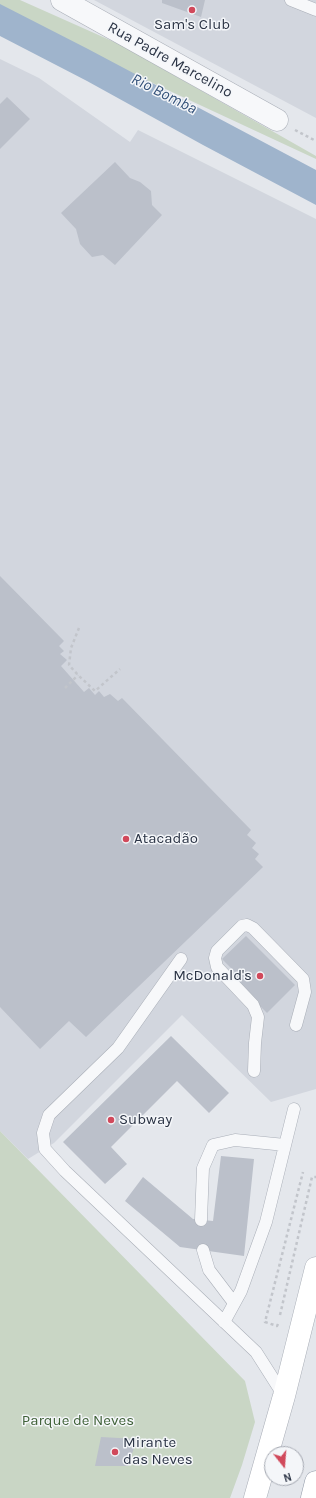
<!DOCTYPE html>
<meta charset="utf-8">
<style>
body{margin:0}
#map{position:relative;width:316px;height:1498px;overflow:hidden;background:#e4e7ec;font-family:Karla,sans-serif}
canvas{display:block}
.north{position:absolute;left:264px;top:1446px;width:40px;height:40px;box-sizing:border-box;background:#f4f6f9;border:1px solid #a4a8b1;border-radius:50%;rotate:163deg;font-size:11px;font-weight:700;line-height:16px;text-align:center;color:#2b3445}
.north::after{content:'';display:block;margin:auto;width:14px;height:18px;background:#d1495b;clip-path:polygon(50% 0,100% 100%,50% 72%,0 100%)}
</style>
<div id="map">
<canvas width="316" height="1498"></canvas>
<div class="north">N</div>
</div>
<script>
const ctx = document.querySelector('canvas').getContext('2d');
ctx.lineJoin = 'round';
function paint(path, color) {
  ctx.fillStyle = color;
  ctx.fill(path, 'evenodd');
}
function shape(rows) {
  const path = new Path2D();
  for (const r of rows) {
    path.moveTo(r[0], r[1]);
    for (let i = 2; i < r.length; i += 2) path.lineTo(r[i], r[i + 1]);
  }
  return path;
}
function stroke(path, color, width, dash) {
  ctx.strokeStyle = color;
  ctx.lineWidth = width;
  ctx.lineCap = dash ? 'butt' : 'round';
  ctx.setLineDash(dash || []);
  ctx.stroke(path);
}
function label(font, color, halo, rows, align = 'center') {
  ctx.font = font + ' Karla,sans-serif';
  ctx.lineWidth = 3;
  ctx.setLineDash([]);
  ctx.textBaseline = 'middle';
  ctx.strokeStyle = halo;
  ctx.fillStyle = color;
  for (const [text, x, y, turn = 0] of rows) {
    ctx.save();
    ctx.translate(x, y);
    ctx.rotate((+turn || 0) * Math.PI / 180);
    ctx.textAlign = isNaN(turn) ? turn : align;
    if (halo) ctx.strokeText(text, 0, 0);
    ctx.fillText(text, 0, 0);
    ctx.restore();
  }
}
const built = shape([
 [94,0,316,0,316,118],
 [0,59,39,78,130,142,138,130,316,219,316,1089,271,1102,182,1015,54,1143,28,1159,0,1131]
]);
const green = shape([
 [0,0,20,0,121,45,316,156,316,159,0,12],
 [0,1131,245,1381,255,1422,242,1465,230,1498,0,1498]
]);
const water = shape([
 [0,4,88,49,316,170,316,205,203,145,87,81,0,36]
]);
const building = shape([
 [162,0,205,0,201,17,162,3],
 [7,97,30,119,0,149,0,104],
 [115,162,130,178,140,182,151,191,152,205,162,215,115,265,103,255,92,257,80,244,76,229,61,213],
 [0,576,64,641,59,646,64,651,60,654,67,660,61,666,84,692,89,688,95,695,99,691,104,697,110,694,118,701,122,698,251,830,247,835,256,843,252,848,259,854,255,859,263,867,86,1037,69,1021,40,1049,0,1007],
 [246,936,295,985,267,1013,232,978,236,973,222,959],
 [171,1036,229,1093,209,1113,177,1081,111,1147,127,1164,105,1184,63,1142],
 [221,1156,254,1159,244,1256,180,1247,125,1201,143,1177,193,1219,213,1221],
 [101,1437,137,1439,128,1466,95,1466]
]);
const path = shape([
 [295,130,316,141],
 [79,628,71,648,69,665,78,675,95,691,120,669],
 [65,688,78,675],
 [280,1315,312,1177,316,1177],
 [278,1324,277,1326,265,1322,303,1172]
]);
const lane = shape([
 [291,0,316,10],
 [181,959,118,1048,49,1115,43,1133,45,1149,65,1171,256,1352,284,1396],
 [254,1071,255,1043,258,1017,253,1005,217,967,215,958,217,951,242,926,247,925,253,928,303,979,305,992,296,1025],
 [201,1220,203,1168,213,1145,235,1140,285,1145],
 [203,1250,209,1270,234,1303],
 [224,1322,241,1291,266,1222,294,1109]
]);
const street = shape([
 [62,0,277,120]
]);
const secondary = shape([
 [255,1498,284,1396,316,1268]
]);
const highway = shape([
 [312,1498,316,1482]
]);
const markers = [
 [192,10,4,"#d1495b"],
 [126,839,4,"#d1495b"],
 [260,976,4,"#d1495b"],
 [111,1120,4,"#d1495b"],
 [115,1452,4,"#d1495b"]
];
const poiNames = [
 ["Sam's Club",192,25,"center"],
 ["Atacadão",134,839],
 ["McDonald's",252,976,"right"],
 ["Subway",119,1120],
 ["Mirante",123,1443],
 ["das Neves",123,1460]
];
const streetNames = [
 ["Rua Padre Marcelino",170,60,29]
];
const parkNames = [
 ["Parque de Neves",78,1421]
];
const waterNames = [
 ["Rio Bomba",164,94,27]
];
paint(built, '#d2d6de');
paint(green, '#c9d6c5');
paint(water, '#9fb4cc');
paint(building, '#bbc0ca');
stroke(lane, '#a9aeb7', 13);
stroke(street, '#a9aeb7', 23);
stroke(secondary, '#a9aeb7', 23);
stroke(highway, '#8b94a3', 23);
stroke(path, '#c2c5cb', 2.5, [3, 3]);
stroke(lane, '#f7f8fa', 12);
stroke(street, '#f7f8fa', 22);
stroke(secondary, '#fff', 22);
stroke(highway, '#fff', 22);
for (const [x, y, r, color] of markers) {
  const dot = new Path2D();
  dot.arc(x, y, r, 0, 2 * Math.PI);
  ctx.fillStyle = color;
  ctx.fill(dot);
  stroke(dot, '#f4f6f9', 1.5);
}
label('15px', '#2b3445', '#f4f6f9', poiNames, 'left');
label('15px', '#2b3445', '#f4f6f9', streetNames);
label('15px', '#3f6138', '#f4f6f9', parkNames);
label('italic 16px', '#34527a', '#f4f6f9', waterNames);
</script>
